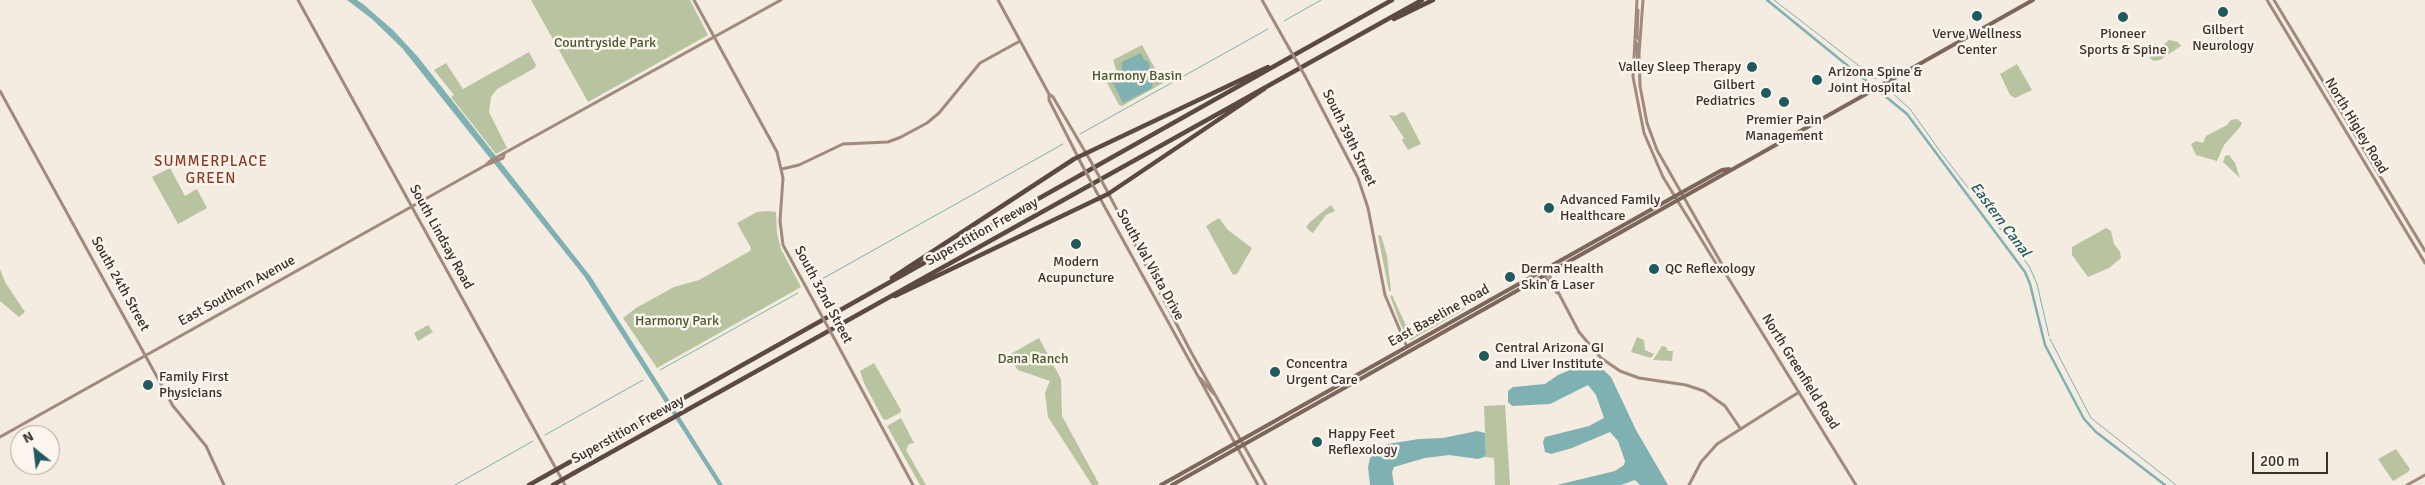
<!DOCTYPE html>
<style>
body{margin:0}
#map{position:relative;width:2425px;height:485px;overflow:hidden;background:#f4ebe1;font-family:Signika,sans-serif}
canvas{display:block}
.north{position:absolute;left:10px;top:425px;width:50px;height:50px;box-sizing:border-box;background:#fbf5ee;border:1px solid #aea6a0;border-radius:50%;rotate:331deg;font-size:14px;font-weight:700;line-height:20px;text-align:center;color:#3b302b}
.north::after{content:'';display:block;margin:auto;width:18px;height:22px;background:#1f5a5e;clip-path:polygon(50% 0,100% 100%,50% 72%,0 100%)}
.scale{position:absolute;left:2252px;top:452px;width:76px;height:22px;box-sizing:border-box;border:2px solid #3b302b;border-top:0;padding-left:6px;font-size:15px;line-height:18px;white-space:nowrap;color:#3b302b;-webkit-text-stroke:4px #fbf5ee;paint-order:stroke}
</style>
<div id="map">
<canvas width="2425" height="485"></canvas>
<div class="north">N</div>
<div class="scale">200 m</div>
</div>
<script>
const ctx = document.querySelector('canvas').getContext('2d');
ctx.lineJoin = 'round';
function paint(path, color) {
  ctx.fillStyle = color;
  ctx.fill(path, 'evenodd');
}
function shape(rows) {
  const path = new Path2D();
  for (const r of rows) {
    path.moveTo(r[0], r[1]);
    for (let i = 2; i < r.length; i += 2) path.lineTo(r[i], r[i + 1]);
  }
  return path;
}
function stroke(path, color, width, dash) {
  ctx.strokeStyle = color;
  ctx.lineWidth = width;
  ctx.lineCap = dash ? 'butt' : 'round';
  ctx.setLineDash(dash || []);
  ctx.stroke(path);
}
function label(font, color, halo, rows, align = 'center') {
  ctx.font = font + ' Signika,sans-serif';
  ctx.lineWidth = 5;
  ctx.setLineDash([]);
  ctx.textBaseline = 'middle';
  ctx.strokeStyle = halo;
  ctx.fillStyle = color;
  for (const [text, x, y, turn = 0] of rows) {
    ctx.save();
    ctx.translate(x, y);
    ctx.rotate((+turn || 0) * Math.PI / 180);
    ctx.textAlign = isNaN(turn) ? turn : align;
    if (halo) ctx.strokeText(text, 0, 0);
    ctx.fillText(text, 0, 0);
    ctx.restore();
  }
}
const green = shape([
 [531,0,690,0,708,35,588,102],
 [2169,40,2178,42,2181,46,2160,60,2154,61,2151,59,2148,53,2150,51,2155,52],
 [1142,45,1163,83,1122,106,1119,105,1105,79,1117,72,1113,60],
 [529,52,536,65,535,68,497,89,491,97,489,112,507,148,496,154,451,97,454,95,434,70,446,63,463,89],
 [2017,64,2032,90,2015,98,2010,95,2000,74],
 [1402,112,1405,113,1421,144,1408,150,1402,140,1404,138,1389,115,1395,116],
 [2237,119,2242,123,2240,127,2224,145,2217,161,2196,155,2191,144,2196,141,2203,143,2206,136,2227,125,2231,120],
 [2229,155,2235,163,2240,178,2223,162,2225,156],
 [170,168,185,196,197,189,207,208,178,224,152,177],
 [1331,205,1335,211,1326,215,1313,233,1310,231,1306,227,1310,222],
 [769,211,776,212,777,233,781,249,801,287,657,368,623,318,636,308,674,287,699,280,750,251,751,248,737,223,757,212],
 [1219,218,1228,230,1252,248,1237,274,1233,275,1206,226],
 [2106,228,2111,231,2114,244,2120,252,2121,258,2109,268,2088,277,2072,255,2072,247],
 [1381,235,1387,256,1391,291,1389,291,1378,236],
 [0,269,5,282,25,312,19,317,0,301],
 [1392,295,1409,332,1418,326,1421,331,1437,318,1458,306,1465,309,1411,340,1408,340,1400,323,1390,296],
 [428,325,433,332,418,341,414,333],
 [1637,337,1644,340,1645,350,1654,354,1651,358,1631,352],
 [1039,338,1061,379,1062,416,1099,484,1097,485,1092,485,1048,417,1045,393,1050,381,1018,370,1007,356],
 [1662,346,1666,347,1668,351,1673,351,1672,361,1653,360],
 [874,363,901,410,900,413,886,420,883,419,864,383,860,371],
 [1505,405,1510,485,1495,485,1494,458,1484,457,1486,454,1484,406],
 [901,418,914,443,909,444,906,450,926,485,920,485,887,426],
 [2396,449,2410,469,2408,472,2393,481,2378,459]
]);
const water = shape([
 [347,0,357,0,363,4,393,30,418,57,591,277,723,485,718,485,584,276,402,48,372,19],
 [1141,53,1144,60,1148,61,1153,79,1152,88,1123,103,1112,81,1121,73,1122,62],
 [1584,364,1599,366,1611,377,1636,430,1668,485,1640,485,1635,480,1621,485,1557,485,1615,471,1624,465,1625,461,1618,441,1610,432,1572,448,1551,454,1545,452,1543,442,1545,437,1589,426,1604,418,1596,395,1588,385,1550,404,1512,406,1508,402,1508,391,1513,387,1545,384,1558,375],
 [1477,431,1485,433,1486,454,1484,457,1478,459,1449,455,1425,458,1394,467,1392,472,1394,485,1370,485,1368,467,1370,458,1388,444,1419,439,1443,438]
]);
const stream = shape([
 [1774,0,1876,79],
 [1284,21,1321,0],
 [1890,91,1910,109,1942,154,2029,266,2037,284,2049,336],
 [1080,134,1268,29],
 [813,284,1063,144],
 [2050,339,2091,418,2176,485],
 [660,370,798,293],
 [545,435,643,380],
 [455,485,533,441]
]);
const canal = shape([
 [1767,0,1907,114,2025,272,2030,284,2045,345,2084,419,2096,432,2165,485]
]);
const secondary = shape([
 [298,0,565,485],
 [694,0,777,152,783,178,780,221,783,245,819,311],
 [998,0,1049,94,1053,97,1090,160],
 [1262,0,1289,48],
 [1637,0,1633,77,1644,133,1663,177,1720,270,1724,271],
 [1643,0,1639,54,1640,86,1647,123,1657,150,1724,268,1724,271,1856,485],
 [2267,0,2425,263],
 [2274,0,2425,251],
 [1638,10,1637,36,1639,40],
 [1635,41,1637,44,1638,71],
 [1305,76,1358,178,1368,208,1385,295,1407,347],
 [0,91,173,406,206,446,224,485],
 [1049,94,1049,100,1082,165],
 [486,165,490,161,781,0],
 [782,169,799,165,843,144,888,142,901,137,927,123,939,113,980,63,1020,41],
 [1105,187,1191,352,1266,485],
 [1096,191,1258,485],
 [1546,269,1579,332,1601,358,1620,371,1639,378,1686,385,1704,391,1725,406,1740,428],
 [1542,271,1557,293],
 [834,338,913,485],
 [1200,378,1214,394],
 [1778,405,1798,393],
 [0,437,486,165,503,158,504,155],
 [1689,485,1701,462,1717,444,1799,392],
 [2407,485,2425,475]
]);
const primary = shape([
 [1161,485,1670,199,1722,170,1729,169],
 [1172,485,2033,0]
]);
const highway = shape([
 [1394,19,1433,0],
 [892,278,1074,159,1268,67],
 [895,296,1108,194,1264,89],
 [568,463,1392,0],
 [574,473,1422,0],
 [529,485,545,476]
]);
const secondaryBridge = shape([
 [1289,48,1305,76],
 [1090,160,1105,187],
 [1082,165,1096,191],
 [819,311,834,338]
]);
const highwayBridge = shape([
 [545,476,568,463],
 [553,485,574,473]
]);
const markers = [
 [2223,12,6,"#1f5a5e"],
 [1977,16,6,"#1f5a5e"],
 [2123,17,6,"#1f5a5e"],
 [1752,67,6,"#1f5a5e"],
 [1817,80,6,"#1f5a5e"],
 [1766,93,6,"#1f5a5e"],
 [1784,102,6,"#1f5a5e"],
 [1549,208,6,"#1f5a5e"],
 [1076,244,6,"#1f5a5e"],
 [1654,269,6,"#1f5a5e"],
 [1510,277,6,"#1f5a5e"],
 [1484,356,6,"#1f5a5e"],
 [1275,372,6,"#1f5a5e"],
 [148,385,6,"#1f5a5e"],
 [1317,442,6,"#1f5a5e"]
];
const poiNames = [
 ["Gilbert",2223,30,"center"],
 ["Neurology",2223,46,"center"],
 ["Verve Wellness",1977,34,"center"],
 ["Center",1977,50,"center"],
 ["Pioneer",2123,34,"center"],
 ["Sports & Spine",2123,50,"center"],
 ["Valley Sleep Therapy",1741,67,"right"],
 ["Arizona Spine &",1828,72],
 ["Joint Hospital",1828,88],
 ["Gilbert",1755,85,"right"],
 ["Pediatrics",1755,101,"right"],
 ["Premier Pain",1784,120,"center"],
 ["Management",1784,136,"center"],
 ["Advanced Family",1560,200],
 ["Healthcare",1560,216],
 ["Modern",1076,262,"center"],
 ["Acupuncture",1076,278,"center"],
 ["Derma Health",1521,269],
 ["Skin & Laser",1521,285],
 ["QC Reflexology",1665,269],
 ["Central Arizona GI",1495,348],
 ["and Liver Institute",1495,364],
 ["Concentra",1286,364],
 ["Urgent Care",1286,380],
 ["Family First",159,377],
 ["Physicians",159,393],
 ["Happy Feet",1328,434],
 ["Reflexology",1328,450]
];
const parkNames = [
 ["Countryside Park",605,43],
 ["Harmony Basin",1137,76],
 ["Harmony Park",677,321],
 ["Dana Ranch",1033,359]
];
const streetNames = [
 ["North Higley Road",2356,126,59],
 ["South 39th Street",1349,138,64],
 ["Superstition Freeway",982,232,-29],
 ["South Lindsay Road",441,237,61],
 ["South Val Vista Drive",1150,265,61],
 ["South 24th Street",120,284,61],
 ["East Southern Avenue",237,291,-29],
 ["South 32nd Street",823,295,62],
 ["East Baseline Road",1439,316,-29],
 ["North Greenfield Road",1800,372,58],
 ["Superstition Freeway",628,430,-29]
];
const neighbourhoodNames = [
 ["SUMMERPLACE",211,162],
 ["GREEN",211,179]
];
const waterNames = [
 ["Eastern Canal",2000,220,53]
];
paint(green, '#b8c4a0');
paint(water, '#7fb0b2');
stroke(stream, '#7fb0b2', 1);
stroke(canal, '#7fb0b2', 2.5);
stroke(secondary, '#a18a7d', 3);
stroke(primary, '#7d675c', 4);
stroke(highway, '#5c4a42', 4.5);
stroke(secondaryBridge, '#a18a7d', 3);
stroke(highwayBridge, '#5c4a42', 4.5);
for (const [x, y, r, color] of markers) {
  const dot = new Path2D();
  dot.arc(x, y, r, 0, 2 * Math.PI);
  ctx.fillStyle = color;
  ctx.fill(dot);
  stroke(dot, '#fbf5ee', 2);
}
label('14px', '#3b302b', '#fbf5ee', poiNames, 'left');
label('14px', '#4a5a2e', '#fbf5ee', parkNames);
label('14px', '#3b302b', '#fbf5ee', streetNames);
ctx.letterSpacing = '1px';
label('15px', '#8c3b22', '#fbf5ee', neighbourhoodNames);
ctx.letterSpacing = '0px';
label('italic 15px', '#1f5a5e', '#fbf5ee', waterNames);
</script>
